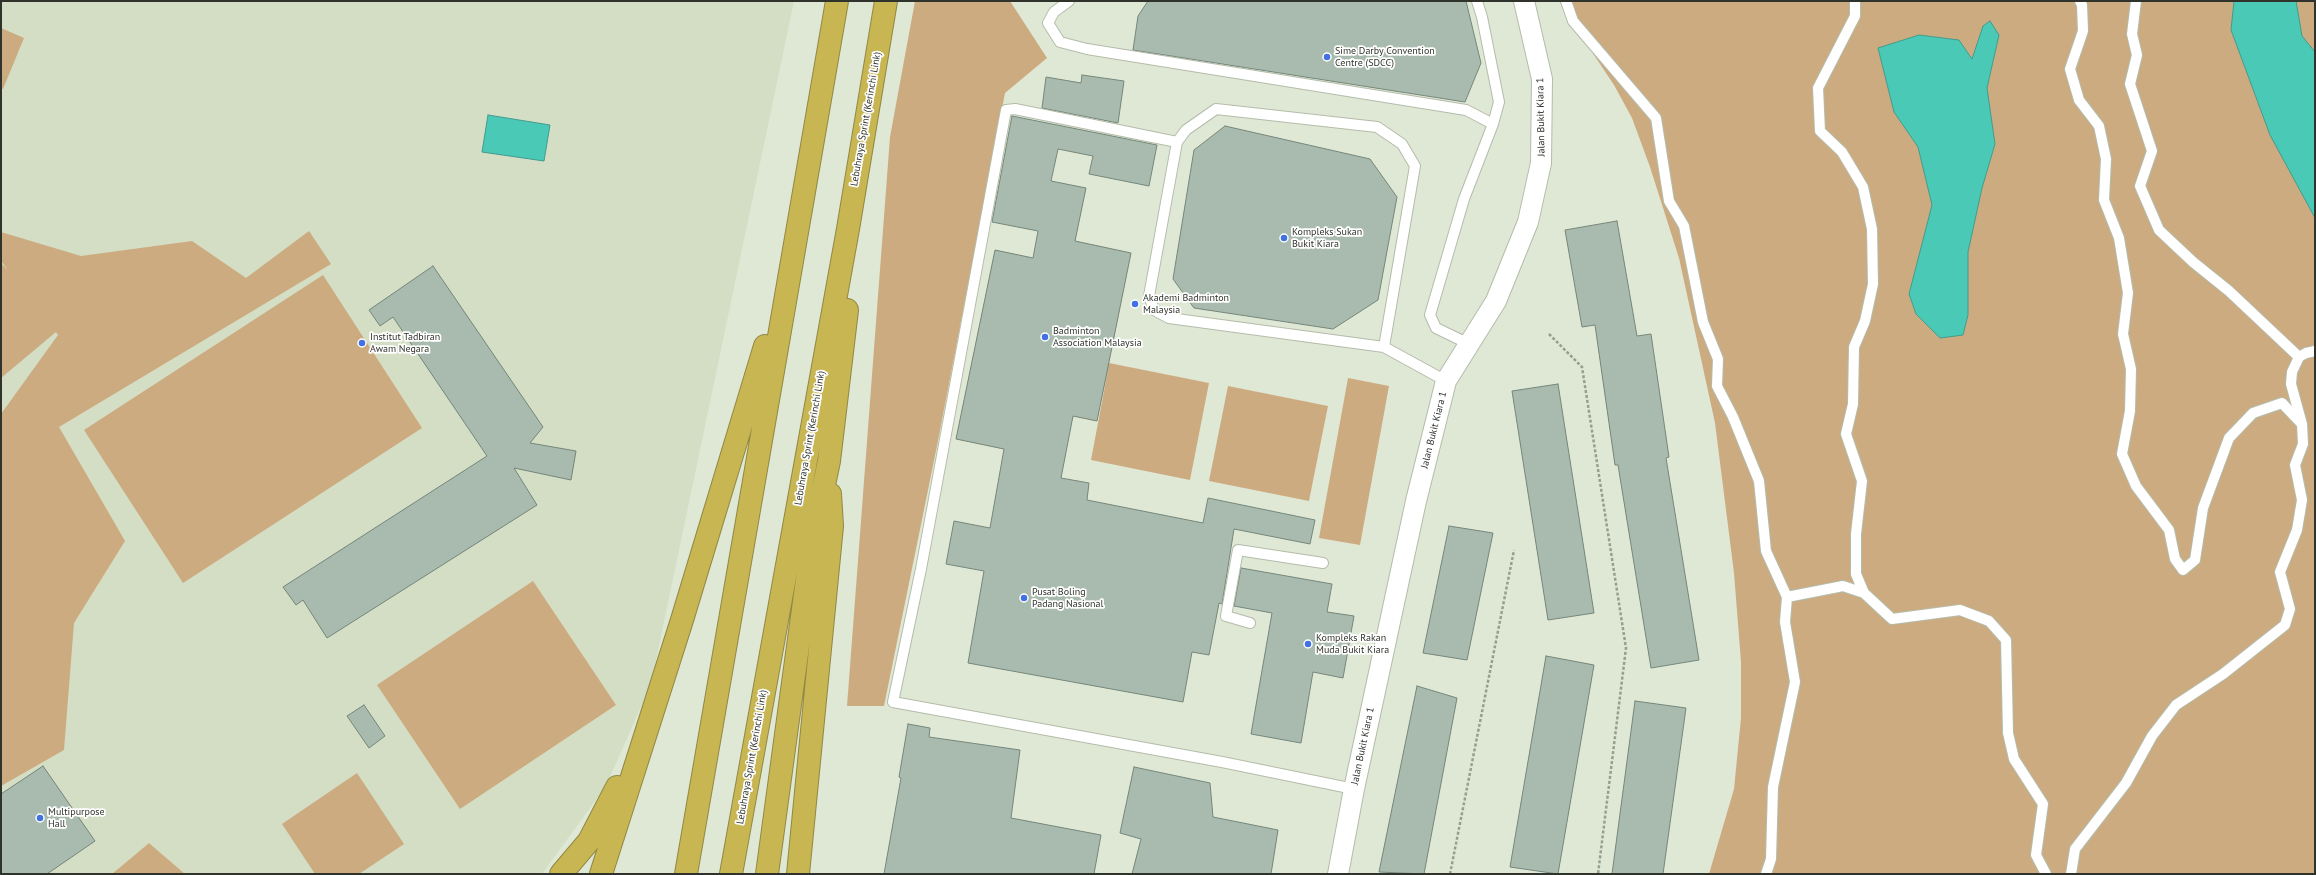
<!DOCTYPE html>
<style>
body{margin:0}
#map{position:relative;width:2316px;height:875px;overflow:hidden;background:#dfe8d5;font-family:"PT Sans",sans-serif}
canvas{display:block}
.frame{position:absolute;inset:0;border:2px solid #30332c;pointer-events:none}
</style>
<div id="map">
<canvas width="2316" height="875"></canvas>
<div class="frame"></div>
</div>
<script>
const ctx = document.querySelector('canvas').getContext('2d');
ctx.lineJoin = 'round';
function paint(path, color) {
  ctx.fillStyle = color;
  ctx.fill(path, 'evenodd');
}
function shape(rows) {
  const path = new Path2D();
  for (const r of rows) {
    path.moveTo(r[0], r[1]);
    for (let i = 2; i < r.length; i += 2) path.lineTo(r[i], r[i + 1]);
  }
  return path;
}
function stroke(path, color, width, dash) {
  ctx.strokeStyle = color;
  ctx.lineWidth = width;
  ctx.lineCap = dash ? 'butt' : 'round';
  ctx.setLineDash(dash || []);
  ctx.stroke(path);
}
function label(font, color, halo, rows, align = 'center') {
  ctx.font = font + ' "PT Sans",sans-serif';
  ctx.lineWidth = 3.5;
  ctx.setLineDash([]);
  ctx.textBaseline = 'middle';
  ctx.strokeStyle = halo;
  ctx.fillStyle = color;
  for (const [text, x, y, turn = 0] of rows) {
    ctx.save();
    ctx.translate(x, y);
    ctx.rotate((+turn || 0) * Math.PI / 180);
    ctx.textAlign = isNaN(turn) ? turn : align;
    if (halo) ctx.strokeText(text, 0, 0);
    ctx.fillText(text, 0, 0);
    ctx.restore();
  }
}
const built = shape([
 [1,1,794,1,651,684,606,786,542,874,185,874,149,843,112,874,1,874]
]);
const green = shape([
 [915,1,1010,1,1047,58,1005,93,937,446,884,706,847,706,890,137],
 [1565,1,2315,1,2315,874,1709,874,1734,789,1741,718,1741,662,1734,573,1715,423,1679,258,1650,167,1632,118,1614,85,1580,34],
 [1,28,24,38,3,89,1,88],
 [1059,183,1086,188,1075,241,1131,253,1109,363,1209,383,1190,480,1091,460,1108,370,1097,421,1073,416,1064,462,956,439,995,250,1033,258,1042,213,1053,215],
 [309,231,331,264,59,427,125,541,74,623,64,750,1,786,1,414,58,335,56,332,1,378,1,263,8,270,1,261,1,232,81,256,192,241,246,278],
 [323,275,422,428,183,583,84,430],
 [1348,378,1389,386,1360,545,1319,538],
 [1228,386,1328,406,1309,501,1209,481],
 [533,581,616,705,460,809,377,685],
 [357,773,404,844,359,874,315,874,282,824],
 [149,843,185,874,112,874]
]);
const water = shape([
 [2234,1,2296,1,2302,36,2315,52,2315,218,2270,135,2231,30,2234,1],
 [1990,21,1999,35,1987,88,1995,144,1982,188,1968,252,1968,315,1963,335,1940,338,1916,314,1909,294,1932,205,1918,147,1894,112,1878,48,1919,35,1959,40,1972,59,1983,26,1990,21],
 [488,115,550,125,544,161,482,152,488,115]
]);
const building = shape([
 [1148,1,1466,1,1481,63,1465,102,1133,50,1138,16,1148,1],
 [1082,75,1124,81,1118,123,1042,108,1046,77,1081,83,1082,75],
 [1012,116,1157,145,1149,186,1089,174,1093,156,1058,149,1051,181,1086,188,1075,241,1131,253,1097,421,1073,416,1061,478,1089,483,1087,500,1203,523,1208,498,1315,520,1310,544,1234,529,1222,604,1219,603,1209,655,1192,652,1183,702,968,663,984,571,946,564,954,521,990,528,1004,449,956,439,995,250,1033,258,1038,231,992,222,1012,116],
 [1225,126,1370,159,1397,197,1378,300,1333,329,1194,308,1173,279,1194,150,1225,126],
 [1617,221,1637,336,1651,334,1669,457,1666,458,1699,660,1651,668,1618,465,1615,465,1595,325,1582,327,1565,230,1617,221],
 [433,266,543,427,530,443,576,451,571,480,514,468,537,505,327,638,303,600,296,605,283,587,487,456,393,317,380,326,369,310,433,266],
 [1558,384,1594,613,1548,620,1512,391,1558,384],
 [1449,526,1493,533,1467,660,1423,653,1449,526],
 [1241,568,1332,584,1327,612,1354,616,1343,678,1313,672,1301,743,1251,734,1272,613,1234,606,1241,568],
 [1546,656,1594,665,1558,874,1510,867,1546,656],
 [1417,686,1457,698,1424,874,1379,872,1417,686],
 [1635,701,1686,708,1663,874,1612,874,1635,701],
 [364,705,385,736,369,748,347,716,364,705],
 [908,724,930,728,929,737,1020,750,1011,818,1101,835,1094,874,884,874,901,778,899,777,908,724],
 [43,766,95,841,47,874,1,874,1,794,43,766],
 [1134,767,1210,783,1213,817,1278,830,1271,874,1132,874,1141,839,1120,833,1134,767]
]);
const path = shape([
 [1549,334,1582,367,1626,648,1598,874],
 [1450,874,1514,550]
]);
const service = shape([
 [1069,1,1054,12,1048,23,1060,42,1087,49,1466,110,1493,124],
 [1566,1,1573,21,1656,118,1669,201,1684,226,1703,322,1718,359,1717,386,1733,417,1759,481,1766,551,1787,597,1785,622,1795,682,1773,787,1771,859,1766,874],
 [1855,1,1855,16,1818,88,1820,131,1842,152,1863,187,1872,229,1873,284,1865,321,1854,347,1853,404,1846,434,1862,481,1856,534,1856,574,1864,593],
 [2080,1,2082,5,2083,31,2070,69,2079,100,2099,126,2106,159,2104,200,2119,238,2128,293,2123,334,2131,369,2130,411,2122,454,2136,486,2169,530,2175,559,2183,570,2195,560,2203,508,2229,438,2253,413,2282,403,2302,424],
 [2136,1,2132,34,2137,55,2130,84,2152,151,2140,186,2159,230,2193,262,2229,291,2299,357],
 [1216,109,1377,127,1402,144,1415,166,1384,347,1169,318,1154,310,1149,296,1177,142,1186,130,1216,109],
 [1177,142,1015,109,1006,110,921,569,893,702,1222,762,1354,789],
 [1469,344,1436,328,1430,315,1464,199,1493,124,1499,102,1482,17,1477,1],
 [1384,347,1446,381],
 [1787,597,1843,586,1864,593,1892,619,1960,610,1989,621,2006,640,2008,733,2014,759,2043,804,2036,855,2046,874],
 [1250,623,1226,616,1238,550,1323,563],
 [2071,874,2075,849,2126,783,2152,736,2176,705,2223,674,2285,625,2290,609,2280,572,2297,530,2302,500,2295,465,2303,444,2302,424,2291,384,2292,372,2299,357,2306,353,2315,351]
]);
const minor = shape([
 [1338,874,1354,789,1416,501,1446,381,1496,301,1528,222,1541,163,1542,79,1524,1]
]);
const motorway = shape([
 [561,874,589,841,617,787],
 [601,874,682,620,765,346],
 [686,874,837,1],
 [731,874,848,229,886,1],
 [767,874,812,543,829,461,847,310],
 [798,874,832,526,830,494]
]);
const markers = [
 [1327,57,4,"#4271e2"],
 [1284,238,4,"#4271e2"],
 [1135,304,4,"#4271e2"],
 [1045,337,4,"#4271e2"],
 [362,343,4,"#4271e2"],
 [1024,598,4,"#4271e2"],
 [1308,644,4,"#4271e2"],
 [40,818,4,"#4271e2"]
];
const poiNames = [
 ["Sime Darby Convention",1335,51],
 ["Centre (SDCC)",1335,63],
 ["Kompleks Sukan",1292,232],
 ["Bukit Kiara",1292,244],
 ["Akademi Badminton",1143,298],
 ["Malaysia",1143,310],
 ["Badminton",1053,331],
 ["Association Malaysia",1053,343],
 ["Institut Tadbiran",370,337],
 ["Awam Negara",370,349],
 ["Pusat Boling",1032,592],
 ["Padang Nasional",1032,604],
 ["Kompleks Rakan",1316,638],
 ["Muda Bukit Kiara",1316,650],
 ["Multipurpose",48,812],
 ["Hall",48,824]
];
const streetNames = [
 ["Jalan Bukit Kiara 1",1541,117,-91],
 ["Lebuhraya Sprint (Kerinchi Link)",866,119,-80],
 ["Jalan Bukit Kiara 1",1434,430,-76],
 ["Lebuhraya Sprint (Kerinchi Link)",810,438,-80],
 ["Jalan Bukit Kiara 1",1363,746,-78],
 ["Lebuhraya Sprint (Kerinchi Link)",752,757,-80]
];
paint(built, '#d3dec5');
paint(green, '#cdab80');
paint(water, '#4ac9b7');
stroke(water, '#429c8d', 1);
paint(building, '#a9bbae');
stroke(building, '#75867a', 1);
stroke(service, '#b4bcaa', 12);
stroke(minor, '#b4bcaa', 22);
stroke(motorway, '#928845', 24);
stroke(path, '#979d8f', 2.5, [3, 2]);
stroke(service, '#fff', 10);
stroke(minor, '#fff', 20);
stroke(motorway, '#c7b652', 22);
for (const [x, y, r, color] of markers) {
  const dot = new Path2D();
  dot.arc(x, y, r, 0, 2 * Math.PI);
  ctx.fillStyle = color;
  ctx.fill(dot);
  stroke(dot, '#fff', 1.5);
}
label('10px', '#30332c', '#fff', poiNames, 'left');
label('10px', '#30332c', '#fff', streetNames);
</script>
